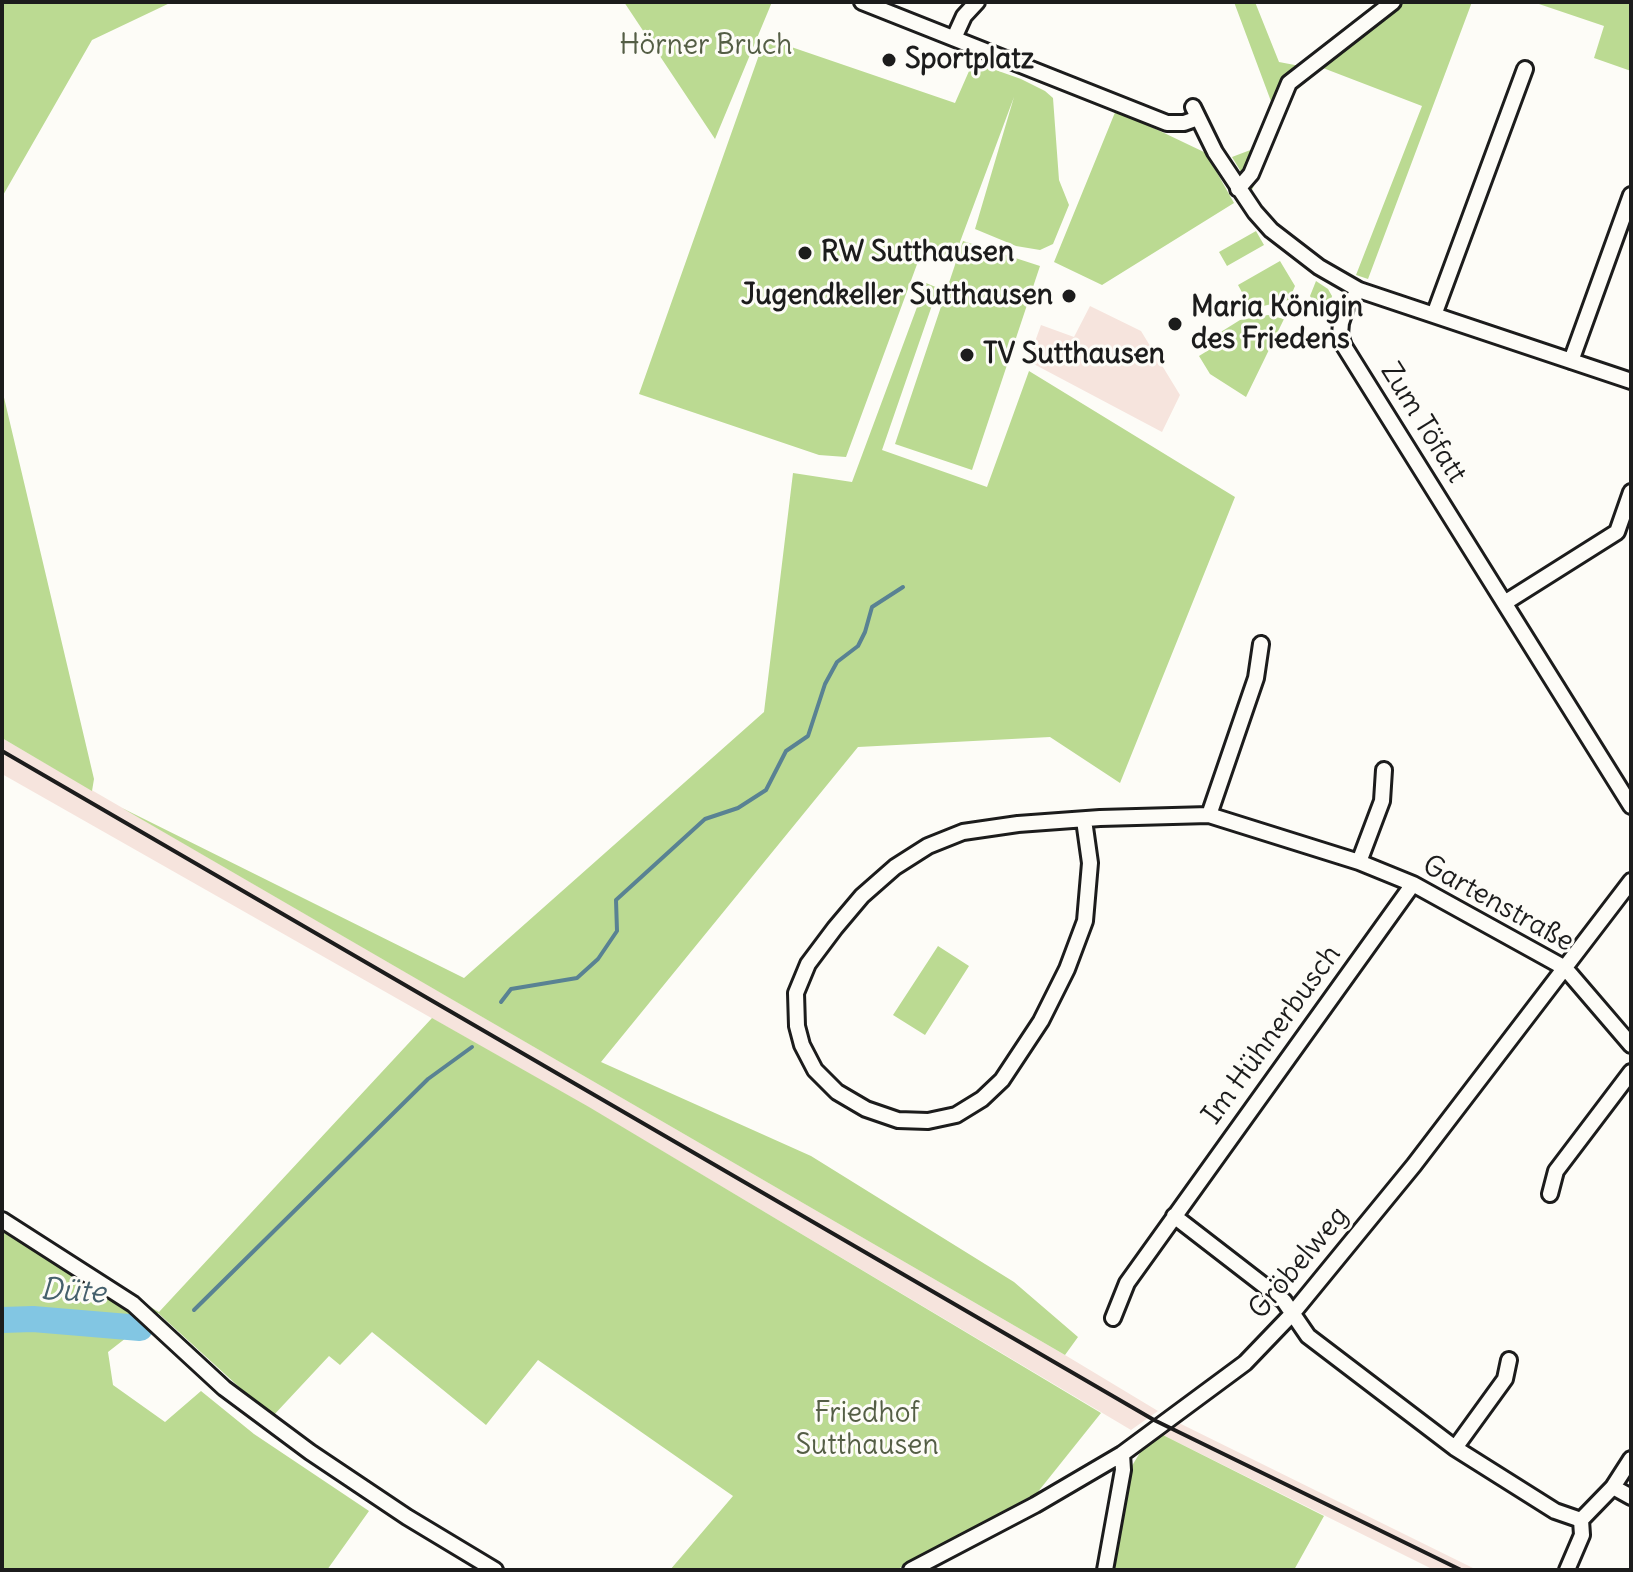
<!DOCTYPE html>
<meta charset="utf-8">
<style>
body{margin:0}
#map{position:relative;width:1633px;height:1572px;overflow:hidden;background:#fdfcf7;font-family:Delius,sans-serif}
canvas{display:block}
.frame{position:absolute;inset:0;border:4px solid #1c1c1c;pointer-events:none}
</style>
<div id="map">
<canvas width="1633" height="1572"></canvas>
<div class="frame"></div>
</div>
<script>
const ctx = document.querySelector('canvas').getContext('2d');
ctx.lineJoin = 'round';
function paint(path, color) {
  ctx.fillStyle = color;
  ctx.fill(path, 'evenodd');
}
function shape(rows) {
  const path = new Path2D();
  for (const r of rows) {
    path.moveTo(r[0], r[1]);
    for (let i = 2; i < r.length; i += 2) path.lineTo(r[i], r[i + 1]);
  }
  return path;
}
function stroke(path, color, width, dash) {
  ctx.strokeStyle = color;
  ctx.lineWidth = width;
  ctx.lineCap = dash ? 'butt' : 'round';
  ctx.setLineDash(dash || []);
  ctx.stroke(path);
}
function label(font, color, halo, rows, align = 'center') {
  ctx.font = font + ' Delius,sans-serif';
  ctx.lineWidth = 6;
  ctx.setLineDash([]);
  ctx.textBaseline = 'middle';
  ctx.strokeStyle = halo;
  ctx.fillStyle = color;
  for (const [text, x, y, turn = 0] of rows) {
    ctx.save();
    ctx.translate(x, y);
    ctx.rotate((+turn || 0) * Math.PI / 180);
    ctx.textAlign = isNaN(turn) ? turn : align;
    if (halo) ctx.strokeText(text, 0, 0);
    ctx.fillText(text, 0, 0);
    ctx.restore();
  }
}
const built = shape([
 [1090,306,1141,331,1180,395,1162,432,1028,361,1041,325,1074,337],
 [2,738,1065,1355,1158,1411,1131,1430,588,1107,2,774],
 [1177,1422,1477,1570,1434,1570,1161,1434]
]);
const green = shape([
 [2,2,172,2,92,40,2,197],
 [624,2,772,2,715,139],
 [1234,2,1255,2,1279,62,1300,66,1382,2,1472,2,1368,279,1356,275,1422,106,1323,68,1294,92,1252,190,1232,157,1253,149,1272,104],
 [1533,2,1631,2,1631,71,1594,58,1604,26],
 [765,38,955,103,973,62,1021,79,1045,91,1053,98,1059,180,1069,205,1053,244,1040,250,1016,246,975,229,1014,97,954,258,923,248,846,457,819,455,639,394],
 [1116,110,1206,153,1234,203,1102,285,1054,262],
 [1256,231,1264,245,1227,266,1219,252],
 [963,241,1040,266,972,470,895,444],
 [1280,261,1295,286,1289,300,1259,307,1249,305,1238,285],
 [1316,281,1328,289,1332,296,1327,324,1310,296],
 [926,283,938,288,882,450,987,487,1029,371,1235,497,1120,783,1050,737,858,747,601,1062,811,1156,1014,1282,1078,1337,1065,1355,122,808,464,978,764,712,793,473,852,482],
 [1268,315,1284,319,1246,397,1210,374,1199,356,1212,348,1208,340,1240,320],
 [2,389,94,779,92,791,2,738],
 [938,946,969,966,925,1035,893,1015],
 [432,1018,589,1107,1101,1413,1037,1493,896,1570,670,1570,733,1496,538,1360,486,1425,372,1332,340,1365,329,1356,272,1417,158,1313,108,1352,113,1385,165,1422,201,1391,254,1434,369,1511,327,1570,2,1570,2,1221,159,1312],
 [1161,1434,1324,1516,1294,1570,1111,1570,1127,1474,1144,1446]
]);
const stream = shape([
 [501,1002,511,989,577,978,598,959,617,931,616,900,705,819,738,808,766,790,786,751,808,736,825,684,837,662,858,646,865,632,872,607,903,587],
 [194,1310,428,1079,472,1047]
]);
const river = shape([
 [2,1320,33,1319,140,1328]
]);
const minor = shape([
 [862,2,1167,123,1184,123,1198,118],
 [954,38,964,16,977,2],
 [1193,107,1215,152,1255,212,1271,230,1319,267,1359,290,1631,381],
 [1238,189,1251,174,1289,83,1393,2],
 [1359,290,1346,308,1341,323,1340,335,1344,346,1631,806],
 [1434,315,1525,69],
 [1571,361,1631,195],
 [1506,602,1617,532,1631,492],
 [1209,815,1256,678,1261,644],
 [1084,820,1090,863,1085,921,1067,969,1041,1021,1002,1080,982,1099,956,1115,928,1121,898,1120,866,1109,837,1092,815,1070,802,1045,797,1026,796,993,808,964,835,928,862,896,895,867,928,846,963,832,1018,824,1100,818,1209,815,1359,862,1413,884,1565,968,1631,1045],
 [1359,862,1382,801,1384,770],
 [1550,1194,1556,1171,1631,1072],
 [1174,1216,1284,1301,1308,1336,1455,1448,1555,1511,1581,1520,1613,1487,1631,1459],
 [2,1220,133,1304,224,1388,310,1452,407,1517,495,1570],
 [1113,1318,1127,1283,1413,884],
 [1455,1448,1505,1379,1509,1360],
 [1613,1487,1631,1497],
 [911,1570,1035,1505,1122,1454,1245,1363,1292,1314,1414,1165,1631,881],
 [1105,1570,1123,1470,1122,1454],
 [1567,1570,1582,1535,1581,1520]
]);
const rail = shape([
 [2,751,1154,1420,1461,1570]
]);
const markers = [
 [889,60,8,"#1c1c1c"],
 [805,253,8,"#1c1c1c"],
 [1069,296,8,"#1c1c1c"],
 [1175,324,8,"#1c1c1c"],
 [967,355,8,"#1c1c1c"]
];
const parkNames = [
 ["Hörner Bruch",706,46],
 ["Friedhof",867,1414],
 ["Sutthausen",867,1446]
];
const poiNames = [
 ["Sportplatz",905,60],
 ["RW Sutthausen",821,253],
 ["Jugendkeller Sutthausen",1053,296,"right"],
 ["Maria Königin",1191,308],
 ["des Friedens",1191,340],
 ["TV Sutthausen",983,355]
];
const streetNames = [
 ["Zum Töfatt",1423,423,58],
 ["Gartenstraße",1498,904,29],
 ["Im Hühnerbusch",1272,1035,-54],
 ["Gröbelweg",1299,1263,-50]
];
const waterNames = [
 ["Düte",73,1292,3]
];
paint(built, '#f6e4dd');
paint(green, '#bbda92');
stroke(stream, '#598293', 4);
stroke(river, '#82c6e3', 26);
stroke(minor, '#1c1c1c', 20);
stroke(minor, '#fdfcf7', 14);
stroke(rail, '#1c1c1c', 4);
for (const [x, y, r, color] of markers) {
  const dot = new Path2D();
  dot.arc(x, y, r, 0, 2 * Math.PI);
  ctx.fillStyle = color;
  ctx.fill(dot);
  stroke(dot, '#fdfcf7', 3);
}
label('28px', '#545e45', '#fdfcf7', parkNames);
label('bold 28px', '#1c1c1c', '#fdfcf7', poiNames, 'left');
label('28px', '#1c1c1c', '#fdfcf7', streetNames);
label('italic 30px', '#45606c', '#fdfcf7', waterNames);
</script>
